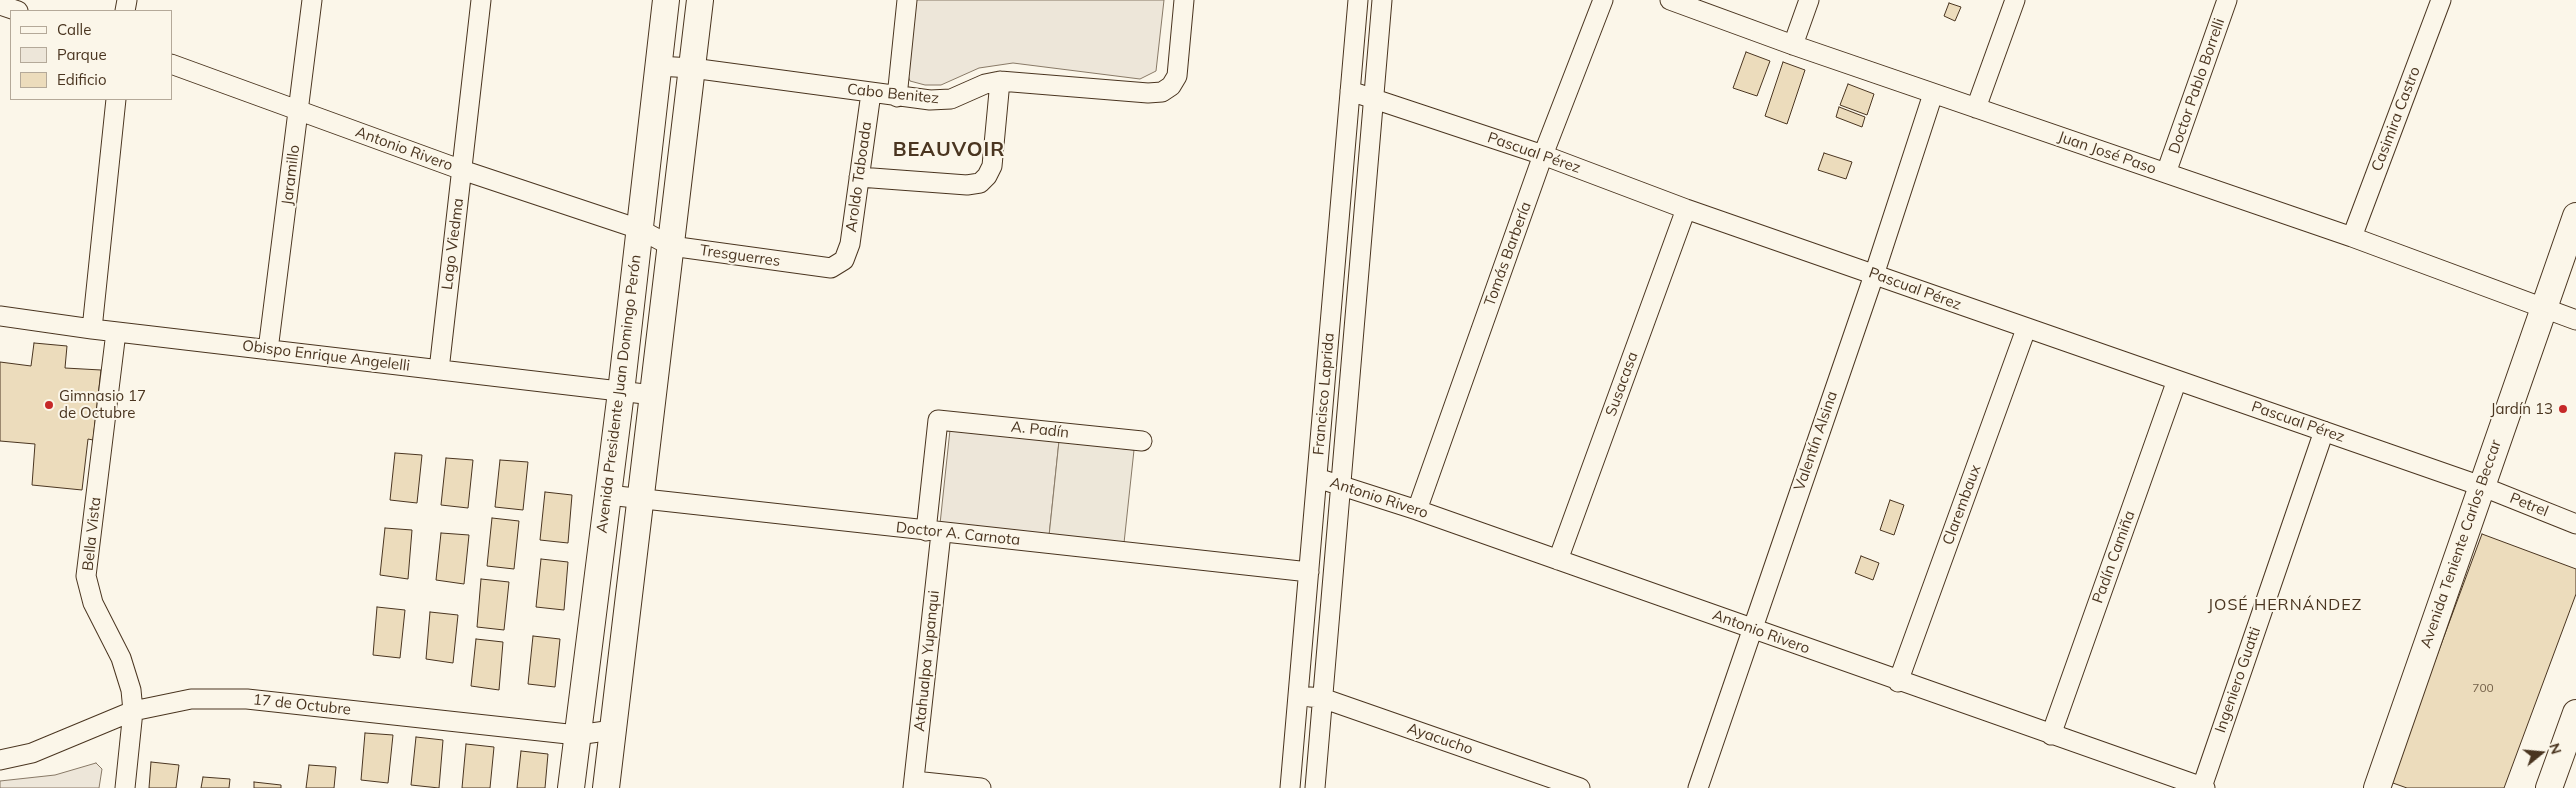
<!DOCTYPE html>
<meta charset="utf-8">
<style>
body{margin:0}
#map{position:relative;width:2576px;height:788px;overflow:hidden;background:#fbf6e9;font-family:Mulish,sans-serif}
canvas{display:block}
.legend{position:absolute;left:10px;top:10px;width:162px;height:90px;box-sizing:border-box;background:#fbf6e9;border:1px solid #b4a999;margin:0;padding:6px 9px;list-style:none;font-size:15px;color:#4a3520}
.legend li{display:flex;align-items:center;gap:10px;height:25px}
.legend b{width:25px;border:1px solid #b4a999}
.north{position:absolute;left:2516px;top:728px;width:50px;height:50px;-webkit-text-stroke:4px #fbf6e9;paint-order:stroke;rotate:73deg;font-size:14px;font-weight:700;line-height:20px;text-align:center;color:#4a3520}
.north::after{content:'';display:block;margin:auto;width:18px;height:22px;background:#4a3520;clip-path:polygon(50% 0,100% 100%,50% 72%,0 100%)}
</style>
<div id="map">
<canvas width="2576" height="788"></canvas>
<ul class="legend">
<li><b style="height:6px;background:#fbf6e9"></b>Calle</li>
<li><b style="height:14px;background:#ede6d9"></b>Parque</li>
<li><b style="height:14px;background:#ecdcbc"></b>Edificio</li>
</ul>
<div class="north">N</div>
</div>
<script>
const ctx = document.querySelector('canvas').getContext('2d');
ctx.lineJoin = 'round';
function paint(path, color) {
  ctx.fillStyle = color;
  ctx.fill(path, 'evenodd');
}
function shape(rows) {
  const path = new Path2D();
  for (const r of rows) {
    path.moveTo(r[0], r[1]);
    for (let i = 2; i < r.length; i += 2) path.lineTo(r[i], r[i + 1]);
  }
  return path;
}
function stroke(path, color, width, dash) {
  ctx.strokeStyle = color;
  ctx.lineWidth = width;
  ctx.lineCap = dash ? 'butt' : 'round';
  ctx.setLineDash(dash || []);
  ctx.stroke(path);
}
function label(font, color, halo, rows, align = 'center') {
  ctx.font = font + ' Mulish,sans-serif';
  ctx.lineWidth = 4;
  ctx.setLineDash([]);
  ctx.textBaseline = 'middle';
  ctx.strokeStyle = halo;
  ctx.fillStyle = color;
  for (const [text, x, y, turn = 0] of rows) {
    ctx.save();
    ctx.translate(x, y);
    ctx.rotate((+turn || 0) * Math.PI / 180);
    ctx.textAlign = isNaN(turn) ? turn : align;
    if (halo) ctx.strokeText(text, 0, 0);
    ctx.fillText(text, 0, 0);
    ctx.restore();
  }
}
const green = shape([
 [916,0,1164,0,1156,71,1140,79,1013,63,979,68,941,85,925,85,910,81,907,73,916,0],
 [950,430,1059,441,1049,536,940,524,950,430],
 [96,763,102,769,99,788,0,788,0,781,55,775,96,763]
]);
const parking = shape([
 [1059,441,1134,450,1124,543,1049,536,1059,441]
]);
const building = shape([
 [1949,3,1961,7,1955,21,1944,16,1949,3],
 [1746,52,1770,61,1757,96,1733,88,1746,52],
 [1783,62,1805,70,1787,124,1765,116,1783,62],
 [1848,84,1874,94,1867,115,1840,105,1848,84],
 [1839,107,1865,117,1862,127,1836,117,1839,107],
 [1824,153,1852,162,1846,179,1818,170,1824,153],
 [34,343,67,346,65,368,101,370,93,440,88,439,82,490,32,485,35,444,0,441,0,362,31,366,34,343],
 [395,453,422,455,417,503,390,500,395,453],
 [446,458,473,460,468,508,441,505,446,458],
 [500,460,528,462,523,510,495,507,500,460],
 [545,492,572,495,568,543,540,540,545,492],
 [1890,500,1904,505,1894,535,1880,530,1890,500],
 [492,518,519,521,514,569,487,566,492,518],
 [385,528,412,530,408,579,380,575,385,528],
 [441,533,469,535,464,584,436,580,441,533],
 [2482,534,2576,569,2576,594,2504,788,2407,788,2390,782,2482,534],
 [1861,556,1879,563,1873,580,1855,573,1861,556],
 [541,559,568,562,564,610,536,607,541,559],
 [481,579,509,582,504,630,477,627,481,579],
 [377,607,405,610,400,658,373,655,377,607],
 [430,612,458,615,453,663,426,659,430,612],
 [533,636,560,639,555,687,528,684,533,636],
 [476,639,503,642,499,690,471,686,476,639],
 [365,733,393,735,388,783,361,780,365,733],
 [416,737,443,740,439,788,411,785,416,737],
 [466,744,494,747,490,788,462,788,466,744],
 [521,751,548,754,545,788,517,788,521,751],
 [151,762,179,765,176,788,149,788,151,762],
 [309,765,336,767,334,788,306,788,309,765],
 [203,777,230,779,229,788,201,788,203,777],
 [254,782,281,785,281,788,254,788,254,782]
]);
const minor = shape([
 [1670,0,1793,45,2352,237,2576,320],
 [0,5,18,11],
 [125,11,127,0],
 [1793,45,1809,0],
 [171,64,462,170,639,229,671,246,831,268,844,260,850,244,871,93],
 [658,66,692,68,930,100,951,99,985,84,1000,81,1148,93,1162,92,1171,86,1177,76,1184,0],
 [1350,91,1543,155,1686,209,2481,486,2576,524],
 [897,97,907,0],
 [1976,108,2015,0],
 [2166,173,2227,0],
 [859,177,967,185,980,183,987,176,992,166,1000,81],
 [2352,237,2441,0],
 [0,316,92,329,653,395],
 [92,329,116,99],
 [116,332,86,576,93,603,121,658,131,690,133,711,125,788],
 [268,350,312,0],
 [439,370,481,0],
 [1317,478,1417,510,2205,788],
 [608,495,1309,572],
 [1417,510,1543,155,1603,0],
 [926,531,938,420,1142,441],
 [1558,560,1686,209],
 [1898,682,2026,329],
 [1310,697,1322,698,1580,788],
 [2051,735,2177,380],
 [0,760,32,753,133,711,191,699,247,699,577,735,613,730],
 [914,781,981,788],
 [2202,787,2324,431],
 [913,788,941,533],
 [1290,788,1358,0],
 [1315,788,1382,0],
 [1698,788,1874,275,1933,94]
]);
const secondary = shape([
 [571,788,621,392,666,0],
 [606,788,700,0],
 [2377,788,2576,216],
 [2549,788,2576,713]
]);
const markers = [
 [49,405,5,"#c62828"],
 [2563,409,5,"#c62828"]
];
const numberNames = [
 ["700",2483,688]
];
const streetNames = [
 ["Doctor Pablo Borrelli",2197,86,-71],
 ["Cabo Benitez",893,94,6],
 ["Casimira Castro",2396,119,-69],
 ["Antonio Rivero",404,149,20],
 ["Pascual Pérez",1534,153,19],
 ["Juan José Paso",2107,153,19],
 ["Jaramillo",291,175,-83],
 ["Aroldo Taboada",859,177,-82],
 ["Lago Viedma",453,244,-83],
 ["Tomás Barbería",1508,254,-70],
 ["Tresguerres",740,256,8],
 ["Pascual Pérez",1915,289,20],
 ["Obispo Enrique Angelelli",326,356,7],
 ["Susacasa",1622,384,-70],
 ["Avenida Presidente Juan Domingo Perón",619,394,-83],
 ["Francisco Laprida",1324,394,-85],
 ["Pascual Pérez",2298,422,19],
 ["A. Padín",1040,430,6],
 ["Valentín Alsina",1816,441,-71],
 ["Antonio Rivero",1379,498,18],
 ["Clarembaux",1962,505,-70],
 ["Petrel",2529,505,22],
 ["Bella Vista",92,534,-84],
 ["Doctor A. Carnota",958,534,6],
 ["Avenida Teniente Carlos Beccar",2461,544,-71],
 ["Padín Camiña",2114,557,-70],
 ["Antonio Rivero",1761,632,20],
 ["Atahualpa Yupanqui",927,661,-84],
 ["Ingeniero Guatti",2238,680,-71],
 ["17 de Octubre",302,705,6],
 ["Ayacucho",1440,739,19]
];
const poiNames = [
 ["Gimnasio 17",59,396],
 ["de Octubre",59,413],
 ["Jardín 13",2553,409,"right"]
];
const neighbourhoodNames = [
 ["JOSÉ HERNÁNDEZ",2285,605]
];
const districtNames = [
 ["BEAUVOIR",949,150]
];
paint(green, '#ede6d9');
stroke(green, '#887966', 1);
paint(parking, '#ede7d9');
stroke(parking, '#887966', 1);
paint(building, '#ecdcbc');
stroke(building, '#4a3520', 1);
stroke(minor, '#4a3520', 21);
stroke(secondary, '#4a3520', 28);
stroke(minor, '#fbf6e9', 19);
stroke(secondary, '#fbf6e9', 26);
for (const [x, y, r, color] of markers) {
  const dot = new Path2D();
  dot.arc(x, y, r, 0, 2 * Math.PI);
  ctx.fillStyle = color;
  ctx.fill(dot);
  stroke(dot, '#fbf6e9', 2);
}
label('12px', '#725f47', null, numberNames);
label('15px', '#4a3520', '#fbf6e9', streetNames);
label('15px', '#4a3520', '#fbf6e9', poiNames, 'left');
ctx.letterSpacing = '1px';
label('16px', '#4a3520', '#fbf6e9', neighbourhoodNames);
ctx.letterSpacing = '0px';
ctx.letterSpacing = '1px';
label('bold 20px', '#4a3520', '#fbf6e9', districtNames);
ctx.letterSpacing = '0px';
</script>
